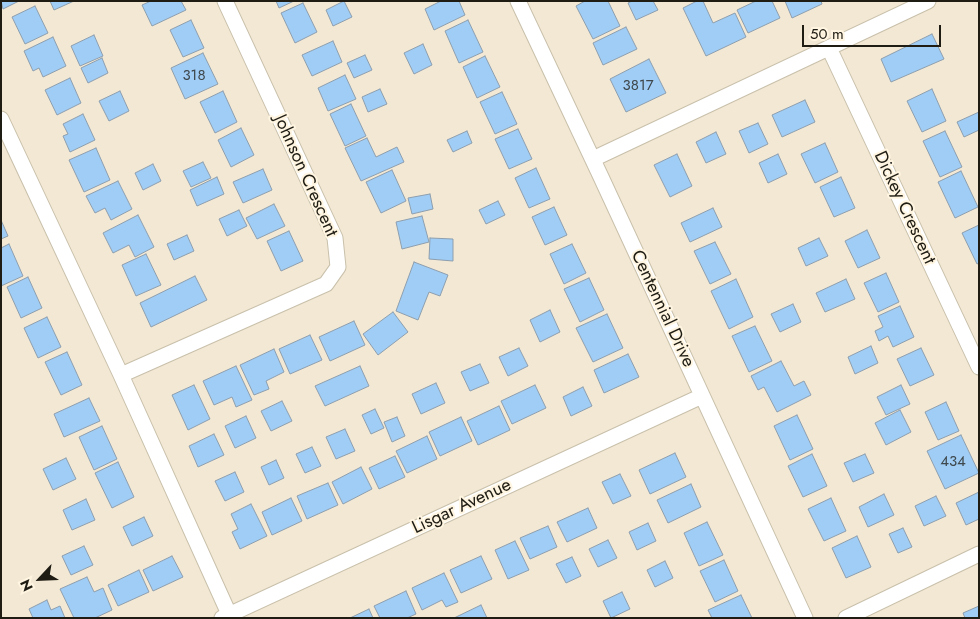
<!DOCTYPE html>
<style>
body{margin:0}
#map{position:relative;width:980px;height:619px;overflow:hidden;background:#f2e8d3;font-family:Jost,sans-serif}
canvas{display:block}
.frame{position:absolute;inset:0;border:2px solid #1f1c14;pointer-events:none}
.north{position:absolute;left:15px;top:554px;width:50px;height:50px;-webkit-text-stroke:4px #fff5e0;paint-order:stroke;rotate:245deg;font-size:14px;font-weight:700;line-height:20px;text-align:center;color:#1f1c14}
.north::after{content:'';display:block;margin:auto;width:18px;height:22px;background:#1f1c14;clip-path:polygon(50% 0,100% 100%,50% 72%,0 100%)}
.scale{position:absolute;left:802px;top:25px;width:139px;height:22px;box-sizing:border-box;border:2px solid #1f1c14;border-top:0;padding-left:6px;font-size:15px;line-height:18px;white-space:nowrap;color:#1f1c14;-webkit-text-stroke:4px #fff5e0;paint-order:stroke}
</style>
<div id="map">
<canvas width="980" height="619"></canvas>
<div class="frame"></div>
<div class="north">N</div>
<div class="scale">50 m</div>
</div>
<script>
const ctx = document.querySelector('canvas').getContext('2d');
ctx.lineJoin = 'round';
function paint(path, color) {
  ctx.fillStyle = color;
  ctx.fill(path, 'evenodd');
}
function shape(rows) {
  const path = new Path2D();
  for (const r of rows) {
    path.moveTo(r[0], r[1]);
    for (let i = 2; i < r.length; i += 2) path.lineTo(r[i], r[i + 1]);
  }
  return path;
}
function stroke(path, color, width, dash) {
  ctx.strokeStyle = color;
  ctx.lineWidth = width;
  ctx.lineCap = dash ? 'butt' : 'round';
  ctx.setLineDash(dash || []);
  ctx.stroke(path);
}
function label(font, color, halo, rows, align = 'center') {
  ctx.font = font + ' Jost,sans-serif';
  ctx.lineWidth = 4;
  ctx.setLineDash([]);
  ctx.textBaseline = 'middle';
  ctx.strokeStyle = halo;
  ctx.fillStyle = color;
  for (const [text, x, y, turn = 0] of rows) {
    ctx.save();
    ctx.translate(x, y);
    ctx.rotate((+turn || 0) * Math.PI / 180);
    ctx.textAlign = isNaN(turn) ? turn : align;
    if (halo) ctx.strokeText(text, 0, 0);
    ctx.fillText(text, 0, 0);
    ctx.restore();
  }
}
const building = shape([
 [1,1,19,1,3,9,1,1],
 [50,1,74,1,54,10,50,1],
 [151,1,181,1,186,10,152,26,142,5,151,1],
 [276,1,294,1,279,8,276,1],
 [344,1,352,17,333,26,326,10,344,1],
 [441,1,459,1,465,15,434,30,425,9,441,1],
 [585,1,608,1,620,26,593,39,576,6,585,1],
 [632,1,653,1,658,10,636,20,628,3,632,1],
 [697,1,703,1,713,23,735,13,746,37,706,56,683,8,697,1],
 [756,1,772,1,780,18,748,33,737,10,756,1],
 [785,1,821,1,822,4,792,18,785,1],
 [303,3,317,32,295,43,281,13,303,3],
 [35,6,48,33,25,44,12,17,35,6],
 [191,20,204,48,183,57,170,30,191,20],
 [468,20,483,52,459,63,445,31,468,20],
 [626,27,637,49,603,65,593,43,626,27],
 [932,34,944,59,891,82,881,59,932,34],
 [94,35,103,56,80,66,71,46,94,35],
 [53,37,66,66,43,77,39,68,33,71,24,51,53,37],
 [333,41,342,62,312,76,302,55,333,41],
 [423,44,432,65,414,74,404,53,423,44],
 [203,53,218,84,185,99,171,68,203,53],
 [365,55,372,70,354,78,347,63,365,55],
 [485,56,500,87,477,98,463,67,485,56],
 [102,58,108,73,88,83,81,68,102,58],
 [649,59,666,93,626,112,610,79,649,59],
 [345,75,356,99,328,111,318,88,345,75],
 [70,78,81,103,57,115,45,90,70,78],
 [380,89,387,104,368,112,362,97,380,89],
 [932,89,946,121,922,132,907,101,932,89],
 [120,91,129,111,109,121,99,101,120,91],
 [223,91,237,122,215,133,200,102,223,91],
 [502,92,517,124,495,134,480,102,502,92],
 [805,100,815,122,782,137,772,115,805,100],
 [351,104,366,136,345,146,330,114,351,104],
 [979,112,979,130,964,137,957,122,979,112],
 [83,114,95,140,70,152,63,136,68,134,63,124,83,114],
 [758,123,768,144,749,153,739,131,758,123],
 [241,128,254,155,231,167,218,140,241,128],
 [518,129,532,159,509,169,495,139,518,129],
 [467,131,472,143,453,152,447,140,467,131],
 [945,131,962,167,940,177,923,141,945,131],
 [716,132,726,154,706,163,696,142,716,132],
 [367,138,376,157,397,147,404,162,361,181,345,148,367,138],
 [825,143,838,172,815,183,801,154,825,143],
 [96,148,110,180,84,192,69,160,96,148],
 [677,154,692,186,670,197,654,165,677,154],
 [778,154,787,174,768,183,759,163,778,154],
 [203,162,211,178,191,187,183,171,203,162],
 [153,164,161,181,143,190,135,173,153,164],
 [536,168,550,199,529,208,515,178,536,168],
 [263,169,272,190,243,203,233,182,263,169],
 [392,170,406,201,381,213,366,182,392,170],
 [961,171,978,207,955,218,938,182,961,171],
 [217,177,224,194,197,206,190,190,217,177],
 [841,177,855,208,834,217,820,187,841,177],
 [118,181,132,209,111,220,105,208,95,213,86,196,118,181],
 [430,194,433,209,412,214,408,198,430,194],
 [498,201,505,215,486,224,479,210,498,201],
 [274,204,285,226,257,239,246,218,274,204],
 [554,207,567,235,545,245,532,217,554,207],
 [713,208,722,227,690,242,681,223,713,208],
 [239,210,247,226,227,236,219,219,239,210],
 [138,215,154,247,135,257,129,245,113,253,103,233,138,215],
 [422,216,429,242,402,249,396,222,422,216],
 [1,220,8,236,1,239,1,220],
 [979,225,979,263,977,264,962,233,979,225],
 [867,230,880,258,858,268,845,241,867,230],
 [289,231,303,261,281,271,267,241,289,231],
 [187,235,194,251,174,260,167,244,187,235],
 [430,238,453,239,453,261,429,259,430,238],
 [819,238,828,256,806,266,798,248,819,238],
 [715,242,731,274,710,284,694,251,715,242],
 [9,244,23,276,1,286,1,248,9,244],
 [572,244,586,273,564,284,550,254,572,244],
 [146,254,161,285,136,296,122,265,146,254],
 [414,262,448,275,440,296,429,292,418,320,396,311,414,262],
 [886,273,899,302,878,312,864,283,886,273],
 [195,276,207,300,151,327,140,303,195,276],
 [28,277,42,308,21,318,7,287,28,277],
 [589,278,604,310,580,322,564,289,589,278],
 [736,279,753,317,729,329,711,291,736,279],
 [846,279,855,299,825,312,816,293,846,279],
 [793,304,801,322,780,332,771,314,793,304],
 [900,306,914,337,893,347,888,336,879,341,875,331,883,327,878,316,900,306],
 [550,310,560,332,540,342,530,320,550,310],
 [393,312,408,332,378,355,363,334,393,312],
 [607,314,623,348,593,362,576,328,607,314],
 [47,317,61,347,38,358,24,328,47,317],
 [354,321,365,345,330,361,319,337,354,321],
 [755,326,772,361,749,372,732,336,755,326],
 [310,335,322,360,290,374,279,349,310,335],
 [871,346,878,363,855,374,848,357,871,346],
 [519,348,528,366,508,376,499,357,519,348],
 [921,348,934,375,910,386,897,359,921,348],
 [274,349,284,372,266,381,269,389,254,395,240,365,274,349],
 [67,352,82,385,61,395,45,362,67,352],
 [628,354,639,377,604,393,594,370,628,354],
 [781,361,794,386,804,381,811,395,777,412,764,387,758,390,751,376,781,361],
 [480,364,489,383,470,391,461,372,480,364],
 [236,366,252,400,236,407,232,397,214,405,203,381,236,366],
 [360,366,369,386,325,406,315,386,360,366],
 [436,383,445,403,421,414,412,394,436,383],
 [194,385,210,419,188,430,172,395,194,385],
 [535,385,546,408,512,424,501,401,535,385],
 [901,385,910,404,886,415,877,397,901,385],
 [583,387,592,406,571,416,563,397,583,387],
 [89,398,100,421,64,437,54,414,89,398],
 [282,401,292,421,271,431,261,411,282,401],
 [946,402,959,431,938,440,925,412,946,402],
 [499,406,510,430,478,445,467,421,499,406],
 [375,409,384,428,371,434,362,415,375,409],
 [900,410,911,432,886,445,875,423,900,410],
 [797,415,813,449,790,460,774,426,797,415],
 [246,416,256,438,235,448,225,426,246,416],
 [397,417,405,436,392,442,384,422,397,417],
 [461,417,472,441,440,456,429,432,461,417],
 [102,426,117,459,94,470,79,437,102,426],
 [345,429,355,451,336,459,326,437,345,429],
 [214,434,224,455,198,467,189,446,214,434],
 [961,435,979,473,945,489,927,451,961,435],
 [427,436,437,459,407,473,396,451,427,436],
 [312,447,321,466,305,473,296,454,312,447],
 [675,453,686,477,650,494,639,470,675,453],
 [812,454,827,486,803,497,788,466,812,454],
 [865,454,874,473,853,482,844,463,865,454],
 [395,456,405,477,379,489,369,468,395,456],
 [66,458,76,479,53,490,43,469,66,458],
 [276,460,284,478,269,485,261,467,276,460],
 [118,462,134,497,112,508,95,473,118,462],
 [361,467,372,489,343,504,332,482,361,467],
 [235,472,244,492,225,501,215,481,235,472],
 [620,474,631,496,613,504,602,482,620,474],
 [328,483,338,505,307,519,297,496,328,483],
 [691,484,701,507,668,523,657,500,691,484],
 [979,492,979,519,966,525,956,503,979,492],
 [884,494,894,515,868,527,859,507,884,494],
 [936,496,946,516,924,526,915,506,936,496],
 [291,498,302,521,272,535,262,512,291,498],
 [831,498,846,531,824,541,808,509,831,498],
 [86,499,95,520,72,530,63,510,86,499],
 [251,504,267,536,240,549,232,532,238,529,231,514,251,504],
 [588,508,597,528,567,542,557,522,588,508],
 [144,517,153,536,132,546,123,527,144,517],
 [707,522,723,555,699,566,684,533,707,522],
 [648,523,656,541,637,550,629,532,648,523],
 [548,526,557,547,530,559,520,538,548,526],
 [903,528,912,547,898,553,889,534,903,528],
 [857,536,871,567,846,578,832,548,857,536],
 [608,540,617,558,598,567,589,549,608,540],
 [515,541,529,570,508,579,495,550,515,541],
 [84,546,93,565,71,575,62,556,84,546],
 [172,556,183,577,153,591,143,570,172,556],
 [481,556,492,579,461,593,450,570,481,556],
 [572,557,581,576,566,583,556,564,572,557],
 [724,560,738,591,715,602,700,571,724,560],
 [665,561,673,578,655,587,647,570,665,561],
 [139,570,149,592,118,606,108,585,139,570],
 [444,573,458,602,446,607,442,600,422,610,412,588,444,573],
 [87,577,94,592,103,588,112,610,95,618,74,618,60,589,87,577],
 [406,591,416,614,407,618,380,618,374,606,406,591],
 [622,592,630,609,611,618,603,601,622,592],
 [741,595,752,618,712,618,708,610,741,595],
 [47,600,51,610,60,606,65,618,33,618,29,609,47,600],
 [481,605,487,618,454,618,481,605],
 [979,606,979,618,965,618,963,613,979,606],
 [369,609,373,618,350,618,369,609]
]);
const minor = shape([
 [518,1,601,177,805,618],
 [829,48,979,367],
 [1,119,121,375,229,614],
 [593,159,928,1],
 [121,375,326,284,338,267,335,238,225,1],
 [222,618,702,396],
 [846,618,979,554]
]);
const numberNames = [
 ["318",194,76],
 ["3817",638,86],
 ["434",953,462]
];
const streetNames = [
 ["Johnson Crescent",305,176,66],
 ["Dickey Crescent",904,208,65],
 ["Centennial Drive",662,309,65],
 ["Lisgar Avenue",462,507,-25]
];
paint(building, '#9fcdf6');
stroke(building, '#8d9eae', 1);
stroke(minor, '#c9c0ab', 17);
stroke(minor, '#fff', 15);
label('15px', '#3f484c', null, numberNames);
label('18px', '#1f1c14', '#fff5e0', streetNames);
</script>
